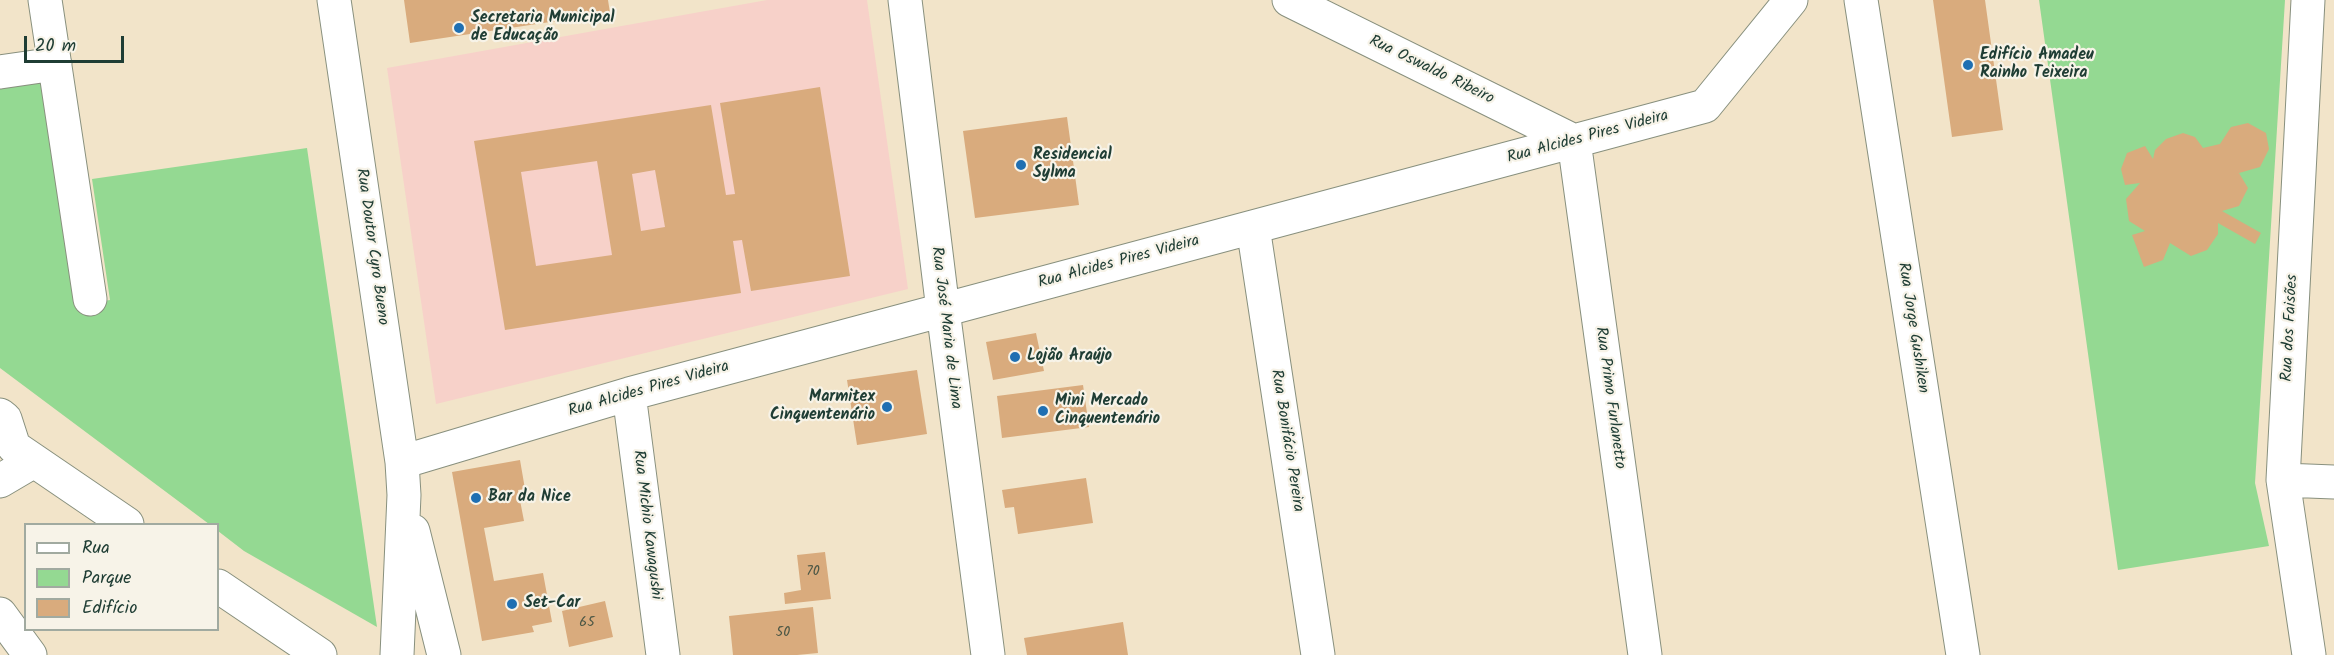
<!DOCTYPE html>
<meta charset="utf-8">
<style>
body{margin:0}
#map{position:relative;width:2334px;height:655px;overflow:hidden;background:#f2e4c9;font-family:Kalam,sans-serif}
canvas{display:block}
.legend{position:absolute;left:24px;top:523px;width:195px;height:108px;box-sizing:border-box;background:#f7f3e8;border:2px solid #a1aaa0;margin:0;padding:8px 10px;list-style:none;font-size:18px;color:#1f3d34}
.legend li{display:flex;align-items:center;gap:12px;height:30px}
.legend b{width:30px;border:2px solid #a1aaa0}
.scale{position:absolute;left:24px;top:36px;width:100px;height:27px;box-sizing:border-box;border:3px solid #1f3d34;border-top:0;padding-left:8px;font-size:18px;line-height:21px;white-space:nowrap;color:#1f3d34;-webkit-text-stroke:4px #f7f3e8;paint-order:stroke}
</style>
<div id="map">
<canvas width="2334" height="655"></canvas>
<ul class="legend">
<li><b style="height:8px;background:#fff"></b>Rua</li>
<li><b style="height:16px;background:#94d992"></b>Parque</li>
<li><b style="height:16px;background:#d9ab7d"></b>Edifício</li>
</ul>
<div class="scale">20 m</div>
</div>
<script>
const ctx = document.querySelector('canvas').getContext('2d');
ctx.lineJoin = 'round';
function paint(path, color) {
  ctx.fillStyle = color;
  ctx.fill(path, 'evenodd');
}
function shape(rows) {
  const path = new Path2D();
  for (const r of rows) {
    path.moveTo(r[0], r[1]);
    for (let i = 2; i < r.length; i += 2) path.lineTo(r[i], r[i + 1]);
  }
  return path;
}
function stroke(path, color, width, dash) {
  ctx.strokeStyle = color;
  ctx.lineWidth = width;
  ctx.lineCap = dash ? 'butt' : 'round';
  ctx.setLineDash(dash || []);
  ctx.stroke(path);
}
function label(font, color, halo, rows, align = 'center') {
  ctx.font = font + ' Kalam,sans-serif';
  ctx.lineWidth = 4.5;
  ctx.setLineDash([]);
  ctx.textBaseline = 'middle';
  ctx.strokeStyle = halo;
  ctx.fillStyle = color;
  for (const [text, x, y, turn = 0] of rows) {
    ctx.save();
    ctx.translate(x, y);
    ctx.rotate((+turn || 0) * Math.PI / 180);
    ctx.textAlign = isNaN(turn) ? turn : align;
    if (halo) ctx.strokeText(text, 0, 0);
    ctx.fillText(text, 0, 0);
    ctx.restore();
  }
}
const built = shape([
 [767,0,867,0,908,289,436,404,387,68]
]);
const green = shape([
 [2039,0,2285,0,2255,483,2269,546,2118,570],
 [44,79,77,305,110,300,92,179,307,148,377,627,244,551,218,531,218,524,209,524,0,368,0,85]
]);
const building = shape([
 [404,0,608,0,610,13,410,43],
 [1933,0,1985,0,2003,130,1952,137],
 [820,87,850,276,751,291,742,240,733,241,741,293,505,330,474,141,711,105,726,195,735,194,720,103],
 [597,161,612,255,536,266,521,172],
 [655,170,665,227,641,231,632,174],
 [1067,117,1079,205,975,218,963,131],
 [2248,123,2266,133,2269,149,2260,167,2239,173,2248,188,2239,206,2222,211,2261,233,2255,244,2218,223,2218,234,2207,250,2191,256,2170,243,2163,260,2144,267,2132,235,2145,231,2129,221,2126,199,2140,183,2125,185,2121,169,2127,153,2145,146,2153,159,2155,150,2166,139,2183,133,2195,137,2203,148,2220,144,2231,127],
 [1036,333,1044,371,993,380,986,342],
 [917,370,927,434,857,445,847,380],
 [1083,385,1089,427,1002,438,997,396],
 [520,460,525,489,518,490,524,521,484,528,494,581,543,573,552,622,532,626,534,632,482,641,452,472],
 [1086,478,1093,523,1018,534,1014,507,1005,508,1002,490],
 [825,552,831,599,785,604,784,593,801,590,797,555],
 [605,601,613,637,569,647,562,611],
 [813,607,818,653,797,655,733,655,729,616],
 [1123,622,1128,655,1027,655,1024,638]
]);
const minor = shape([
 [45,0,90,299],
 [334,0,402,462,404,495,397,655],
 [905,0,943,310,988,655],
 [1289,0,1574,141,1645,655],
 [1861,0,1963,655],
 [2308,0,2283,480,2309,655],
 [0,72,55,64],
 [1253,227,1318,655],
 [629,394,663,655],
 [0,415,5,419,14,447,127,524],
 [402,462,629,394,1705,106,1791,0],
 [2283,480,2334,482],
 [0,481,34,461],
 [413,531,444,655],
 [218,586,320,655],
 [0,614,30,655]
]);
const markers = [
 [459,28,6,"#1f6fb2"],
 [1968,65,6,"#1f6fb2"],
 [1021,165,6,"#1f6fb2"],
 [1015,357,6,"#1f6fb2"],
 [887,407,6,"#1f6fb2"],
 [1043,411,6,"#1f6fb2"],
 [476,498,6,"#1f6fb2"],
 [512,604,6,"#1f6fb2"]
];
const numberNames = [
 ["70",813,573],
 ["65",587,624],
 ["50",783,634]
];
const poiNames = [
 ["Secretaria Municipal",471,19],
 ["de Educação",471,37],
 ["Edifício Amadeu",1980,56],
 ["Rainho Teixeira",1980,74],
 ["Residencial",1033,156],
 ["Sylma",1033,174],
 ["Lojão Araújo",1027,357],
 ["Marmitex",875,398,"right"],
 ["Cinquentenário",875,416,"right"],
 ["Mini Mercado",1055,402],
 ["Cinquentenário",1055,420],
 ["Bar da Nice",488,498],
 ["Set-Car",524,604]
];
const streetNames = [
 ["Rua Oswaldo Ribeiro",1431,71,26],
 ["Rua Alcides Pires Videira",1588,138,-15],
 ["Rua Doutor Cyro Bueno",371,247,82],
 ["Rua Alcides Pires Videira",1119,263,-15],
 ["Rua José Maria de Lima",945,328,83],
 ["Rua Jorge Gushiken",1912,328,81],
 ["Rua dos Faisões",2291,328,-87],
 ["Rua Alcides Pires Videira",649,390,-16],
 ["Rua Primo Furlanetto",1609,398,82],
 ["Rua Bonifácio Pereira",1286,441,81],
 ["Rua Michio Kawagushi",646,525,83]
];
paint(built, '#f7d1c9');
paint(green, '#94d992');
paint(building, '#d9ab7d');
stroke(minor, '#88907e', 35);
stroke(minor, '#fff', 33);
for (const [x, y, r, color] of markers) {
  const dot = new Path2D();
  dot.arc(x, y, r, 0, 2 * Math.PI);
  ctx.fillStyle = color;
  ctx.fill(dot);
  stroke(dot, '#f7f3e8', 2);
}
label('14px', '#4e5846', null, numberNames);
label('bold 16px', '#1f3d34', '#f7f3e8', poiNames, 'left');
label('16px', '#1f3d34', '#f7f3e8', streetNames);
</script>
